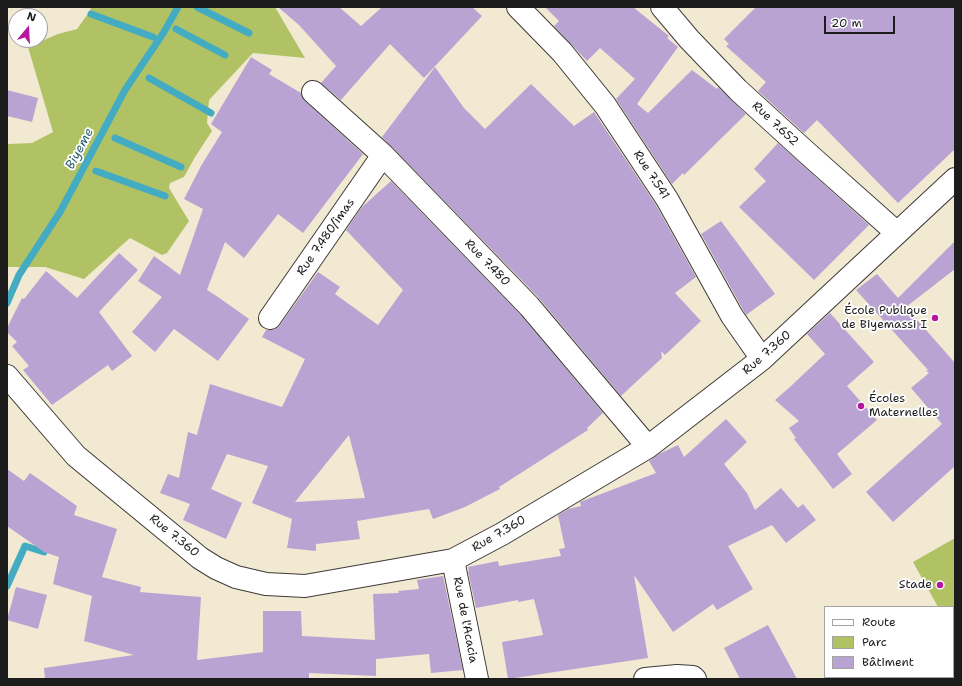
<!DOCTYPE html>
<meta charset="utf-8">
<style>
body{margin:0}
#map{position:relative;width:962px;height:686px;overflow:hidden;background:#f2e9d2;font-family:"Shantell Sans",sans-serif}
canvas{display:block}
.frame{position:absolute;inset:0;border:8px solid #1c1c1c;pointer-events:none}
.legend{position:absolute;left:824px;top:606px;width:130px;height:72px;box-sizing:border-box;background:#fff;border:1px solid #a4a4a4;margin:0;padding:5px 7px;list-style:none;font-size:12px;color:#1c1c1c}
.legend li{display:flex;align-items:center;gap:8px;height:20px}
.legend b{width:20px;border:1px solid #a4a4a4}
.north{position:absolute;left:8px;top:8px;width:40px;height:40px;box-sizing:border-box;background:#fff;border:1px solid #a4a4a4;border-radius:50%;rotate:18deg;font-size:11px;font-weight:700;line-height:16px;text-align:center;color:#1c1c1c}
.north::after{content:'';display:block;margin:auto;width:14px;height:18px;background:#b5179e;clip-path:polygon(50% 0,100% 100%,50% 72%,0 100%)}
.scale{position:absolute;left:824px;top:16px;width:71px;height:18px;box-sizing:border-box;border:2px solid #1c1c1c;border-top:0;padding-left:5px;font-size:12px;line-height:14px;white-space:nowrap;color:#1c1c1c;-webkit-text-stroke:3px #fff;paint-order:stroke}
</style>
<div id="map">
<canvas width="962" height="686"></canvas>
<div class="frame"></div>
<ul class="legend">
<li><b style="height:5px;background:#fff"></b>Route</li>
<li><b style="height:11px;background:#b1c265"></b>Parc</li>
<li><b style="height:11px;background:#b9a3d2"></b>Bâtiment</li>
</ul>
<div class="north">N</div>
<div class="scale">20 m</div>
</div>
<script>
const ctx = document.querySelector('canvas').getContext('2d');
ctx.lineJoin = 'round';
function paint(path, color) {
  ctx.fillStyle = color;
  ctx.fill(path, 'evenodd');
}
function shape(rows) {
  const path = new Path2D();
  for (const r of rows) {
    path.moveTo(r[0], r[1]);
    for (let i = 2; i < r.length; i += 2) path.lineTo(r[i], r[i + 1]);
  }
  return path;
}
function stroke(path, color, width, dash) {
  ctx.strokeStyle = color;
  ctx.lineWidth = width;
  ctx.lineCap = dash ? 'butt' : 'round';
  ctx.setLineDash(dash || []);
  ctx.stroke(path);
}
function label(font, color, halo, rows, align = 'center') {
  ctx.font = font + ' "Shantell Sans",sans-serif';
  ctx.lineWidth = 3.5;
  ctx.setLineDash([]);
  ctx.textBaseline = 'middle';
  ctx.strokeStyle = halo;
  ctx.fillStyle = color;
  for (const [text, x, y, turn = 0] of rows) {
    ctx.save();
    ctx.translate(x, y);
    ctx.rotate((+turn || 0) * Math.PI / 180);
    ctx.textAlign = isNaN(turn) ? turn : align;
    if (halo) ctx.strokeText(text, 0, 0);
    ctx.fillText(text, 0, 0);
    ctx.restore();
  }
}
const green = shape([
 [91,7,275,7,305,58,253,53,209,100,207,123,212,131,195,157,184,177,170,183,169,188,189,221,167,253,162,255,130,238,84,279,45,267,7,267,7,146,8,144,32,143,53,132,28,47,58,34,77,29,90,11],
 [955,538,955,620,953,621,953,607,938,607,913,562]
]);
const stream = shape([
 [197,7,249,33],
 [91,14,153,37],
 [176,29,225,55],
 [149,78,211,113],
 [115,138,181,167],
 [96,171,165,196],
 [7,303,19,275,60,212,125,90,164,32,178,7],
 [7,586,25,546,44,552]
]);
const building = shape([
 [278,7,339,7,361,26,382,7,472,7,482,16,424,78,390,44,341,100,321,83,336,66,299,25],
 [545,7,633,7,669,36,667,38,678,47,637,104,648,113,692,70,717,89,718,87,746,114,684,175,683,173,672,184,616,99,635,79,600,48,587,61,554,26,559,21],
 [756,7,955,7,955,149,898,203,817,120,804,133,758,91,766,82,726,46,729,44,724,39],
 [251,57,272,70,269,74,301,93,305,101,363,154,303,233,278,214,244,258,225,242,207,290,218,297,249,319,218,361,174,329,155,352,132,332,162,297,138,281,154,256,180,275,203,209,184,199,201,166,222,132,211,124],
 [435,67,464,108,485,129,531,84,574,126,594,112,656,205,696,277,675,293,701,321,665,355,661,351,662,358,621,396,538,297,382,137],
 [7,90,38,98,32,122,7,116],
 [778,143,869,225,814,280,739,207,766,181,754,169],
 [391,181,520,314,603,413,587,428,588,430,499,487,500,489,465,507,433,519,429,509,357,521,360,539,316,544,316,551,287,548,292,519,252,503,268,466,227,454,211,489,242,503,226,539,183,520,190,504,160,493,168,474,179,478,188,432,197,435,210,384,282,407,305,359,262,337,266,330,275,329,280,325,318,272,340,287,335,294,378,325,403,290,346,230,362,207],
 [349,435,365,498,295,502],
 [721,221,775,294,746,315,701,234],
 [955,241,955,269,906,307,898,298],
 [119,253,138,270,99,312,132,356,112,371,108,365,52,405,23,370,29,366,12,346,17,342,7,332,7,328,22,298,24,299,46,271,77,298],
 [877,274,955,363,955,466,893,522,866,492,942,424,911,388,929,373,926,371,928,370,856,290],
 [830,313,874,362,847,386,877,420,837,454,852,474,833,489,794,439,796,438,789,428,799,421,775,400,791,386,825,354,807,334],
 [726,419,747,442,724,464,747,493,755,510,781,488,798,508,803,504,816,520,786,543,772,525,728,546,753,589,717,610,713,604,673,632,634,575,648,658,508,679,502,642,543,635,534,599,518,602,518,600,476,608,468,571,469,571,468,567,498,561,499,566,561,556,559,549,565,548,558,515,568,509,581,506,580,502,656,473,649,461,659,454,678,445,684,457],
 [7,469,24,481,30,473,77,506,74,515,117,529,102,577,141,587,140,592,201,597,197,660,263,652,263,611,301,611,302,636,375,640,373,594,399,593,398,591,419,589,417,580,443,576,463,670,431,673,429,654,376,659,376,676,309,673,309,679,45,679,44,668,134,655,84,641,92,596,53,584,59,557,44,552,7,526],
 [16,587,47,595,38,629,7,620],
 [768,625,797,679,740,679,724,648]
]);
const minor = shape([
 [518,7,562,52,605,105,667,199,732,316,762,359],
 [662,7,689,39,738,90,806,152,897,233],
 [313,92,383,155,529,306,648,447],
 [270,318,383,155],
 [7,376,76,456,200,558,216,568,236,577,266,584,305,586,453,560,502,534,648,447,762,359,955,179],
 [453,560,477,679],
 [645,679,677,676,693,677,695,679]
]);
const markers = [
 [935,318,4,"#b5179e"],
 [861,406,4,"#b5179e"],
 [940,585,4,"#b5179e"]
];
const streetNames = [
 ["Rue 7.652",775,124,43],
 ["Rue 7.541",651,175,57],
 ["Rue 7.480/imas",326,237,-55],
 ["Rue 7.480",487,263,46],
 ["Rue 7.360",767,353,-41],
 ["Rue 7.360",499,534,-30],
 ["Rue 7.360",174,536,39],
 ["Rue de l'Acacia",465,620,79]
];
const poiNames = [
 ["École Publique",927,311],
 ["de Biyemassi I",927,325],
 ["Écoles",869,399,"left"],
 ["Maternelles",869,413,"left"],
 ["Stade",932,585]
];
const waterNames = [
 ["Biyeme",80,149,-62]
];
paint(green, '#b1c265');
stroke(stream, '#43acc2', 7);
paint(building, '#b9a3d2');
stroke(minor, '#3c3b37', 24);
stroke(minor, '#fff', 22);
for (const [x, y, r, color] of markers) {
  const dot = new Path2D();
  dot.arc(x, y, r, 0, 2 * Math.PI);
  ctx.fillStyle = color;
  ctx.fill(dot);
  stroke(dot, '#fff', 1.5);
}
label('12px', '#1c1c1c', '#fff', streetNames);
label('12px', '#1c1c1c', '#fff', poiNames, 'right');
label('italic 13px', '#30646f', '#fff', waterNames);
</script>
